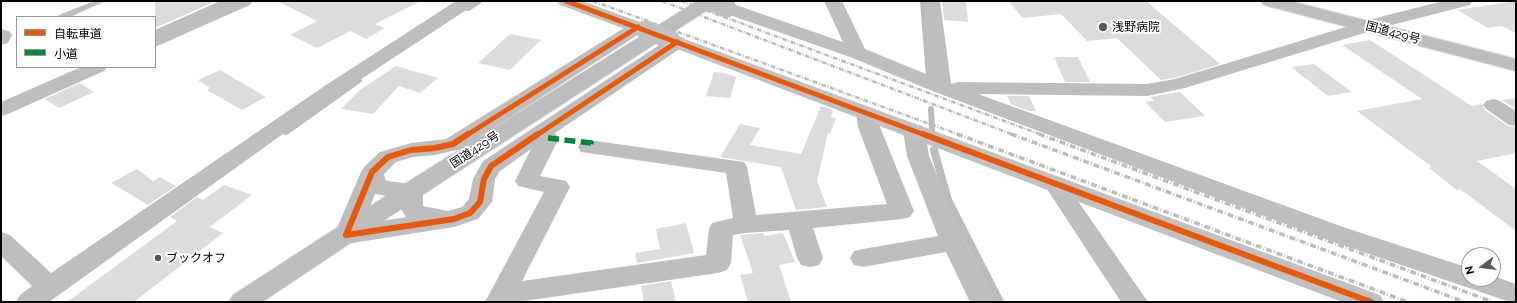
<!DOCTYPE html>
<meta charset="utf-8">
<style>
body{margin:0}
#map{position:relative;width:1517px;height:303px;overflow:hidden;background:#fff;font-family:Raleway,"Noto Sans JP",sans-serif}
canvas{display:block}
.frame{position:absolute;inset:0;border:2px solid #000;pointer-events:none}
.legend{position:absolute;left:16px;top:16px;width:140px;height:52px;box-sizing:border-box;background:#fff;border:1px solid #999;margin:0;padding:5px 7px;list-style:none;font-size:12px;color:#000}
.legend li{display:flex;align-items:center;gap:8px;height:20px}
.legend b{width:20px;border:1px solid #999}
.north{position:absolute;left:1461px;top:247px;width:40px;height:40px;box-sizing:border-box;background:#fff;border:1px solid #999;border-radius:50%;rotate:255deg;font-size:11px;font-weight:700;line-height:16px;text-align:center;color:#000}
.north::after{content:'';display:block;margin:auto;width:14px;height:18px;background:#595959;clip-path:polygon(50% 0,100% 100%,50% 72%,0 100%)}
</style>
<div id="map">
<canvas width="1517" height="303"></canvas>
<div class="frame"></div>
<ul class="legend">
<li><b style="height:5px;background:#e8590c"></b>自転車道</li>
<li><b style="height:5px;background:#00873e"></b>小道</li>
</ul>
<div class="north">N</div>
</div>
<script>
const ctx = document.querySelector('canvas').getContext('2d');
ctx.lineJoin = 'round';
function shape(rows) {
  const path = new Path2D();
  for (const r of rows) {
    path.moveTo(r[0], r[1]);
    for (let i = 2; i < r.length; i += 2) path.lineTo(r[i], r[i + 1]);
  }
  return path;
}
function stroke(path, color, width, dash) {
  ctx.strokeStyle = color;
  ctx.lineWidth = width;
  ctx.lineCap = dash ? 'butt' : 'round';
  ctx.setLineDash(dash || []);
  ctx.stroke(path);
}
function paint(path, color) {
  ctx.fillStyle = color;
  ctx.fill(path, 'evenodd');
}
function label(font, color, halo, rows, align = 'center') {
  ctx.font = font + ' Raleway,"Noto Sans JP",sans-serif';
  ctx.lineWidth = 4;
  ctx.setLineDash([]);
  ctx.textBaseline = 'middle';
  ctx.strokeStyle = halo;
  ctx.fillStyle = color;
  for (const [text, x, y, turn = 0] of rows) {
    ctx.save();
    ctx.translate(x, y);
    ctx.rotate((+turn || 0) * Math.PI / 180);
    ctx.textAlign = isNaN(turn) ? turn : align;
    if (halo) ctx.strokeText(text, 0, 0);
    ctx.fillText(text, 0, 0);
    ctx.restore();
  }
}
const streamFar1 = shape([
 [923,1,929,77],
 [468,8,479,1],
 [931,109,932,129],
 [286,132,359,80]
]);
const stream = shape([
 [934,150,948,200,1000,302]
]);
const building = shape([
 [155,1,216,1,155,28],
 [277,1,421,1,375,24,385,28,366,39,350,31,318,48,290,35,317,21],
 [942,1,966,1,968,22,944,20],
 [1008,1,1146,1,1220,64,1175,78,1161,80,1117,38,1087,41,1061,14,1023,18],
 [1516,1,1516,33,1502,26,1488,28,1457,10],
 [510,34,541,40,510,70,478,63],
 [1370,40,1472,106,1482,104,1485,110,1508,126,1516,127,1516,153,1477,161,1516,189,1516,231,1460,189,1457,190,1429,168,1432,167,1357,111,1422,99,1342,45],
 [1054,57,1078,57,1090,82,1065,82],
 [1314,64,1352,92,1328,96,1291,67],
 [396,66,438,78,420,93,399,86,373,114,341,109,360,90],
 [220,70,266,97,242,110,207,90,210,88,198,80],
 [714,72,724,73,736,77,730,98,706,96],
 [80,83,94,92,59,108,45,99],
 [1180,92,1205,116,1165,122,1145,102,1154,101,1150,97],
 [1007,96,1029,96,1036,111,1029,111,1011,104],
 [1516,98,1516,109,1502,100],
 [821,106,833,110,831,117,836,118,830,134,828,133,817,181,827,207,796,210,781,167,720,157,740,124,760,128,750,145,801,154],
 [137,169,153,181,160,177,176,186,148,205,111,183],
 [224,185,252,195,210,227,223,233,134,302,67,302,177,221,170,217,197,197,203,200],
 [686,223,694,253,637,263,635,253,660,249,656,229],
 [763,233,764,236,783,233,795,262,779,265,791,302,748,302,740,275,753,273,740,235],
 [671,281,676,302,644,302,641,286]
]);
const lane = shape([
 [94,1,106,1,70,17,58,17,59,15,94,1],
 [220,1,231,1,155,36,155,30,220,1]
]);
const street = shape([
 [230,1,253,1,250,5,155,47,155,34,230,1],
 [456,1,477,1,474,5,340,93,49,302,16,302,20,295,32,286,1,256,1,232,10,235,51,273,326,85,456,1],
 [824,1,842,1,865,49,931,76,922,1,940,1,951,84,958,82,1147,84,1175,79,1372,19,1443,1,1473,1,1470,5,1384,27,1185,88,1147,96,978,94,1346,228,1469,268,1469,279,1493,279,1493,276,1516,284,1516,302,1507,301,1328,240,935,92,850,57,721,12,718,8,721,4,727,3,733,4,843,42,824,1],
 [638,22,644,23,647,27,644,31,461,149,435,155,413,157,396,162,384,174,385,179,387,181,419,185,423,191,423,206,448,211,462,207,469,199,473,179,483,161,670,38,677,36,684,38,686,42,684,46,555,133,559,138,540,176,566,181,570,187,522,281,706,255,709,229,712,223,733,218,726,173,581,152,578,147,581,142,589,140,744,162,747,167,756,215,887,204,858,127,856,113,859,109,866,107,873,109,876,113,880,127,914,211,910,217,902,219,813,228,823,258,819,265,810,267,801,265,797,258,789,230,746,233,733,235,731,263,727,270,718,273,517,302,485,302,544,192,518,186,515,181,531,149,500,171,495,179,492,202,478,219,454,227,346,244,337,241,334,235,361,172,364,167,380,152,411,143,446,139,632,23,638,22],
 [375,194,399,198,399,206,406,217,363,224,375,194],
 [1,29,9,31,12,35,8,43,1,45,1,29],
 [81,67,107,67,104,71,8,114,1,116,1,102,81,67],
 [1493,99,1500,101,1516,111,1516,126,1509,125,1486,109,1483,105,1486,101,1493,99],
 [914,124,922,126,925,131,929,156,965,242,996,302,970,302,946,252,863,267,854,265,850,258,854,251,863,249,938,236,907,156,903,131,906,126,914,124],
 [1054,175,1062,178,1148,302,1121,302,1043,183,1046,178,1054,175]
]);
const secondary = shape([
 [557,1,582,1,651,26,654,30,651,34,645,35,639,34,560,5,557,1],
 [671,34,1380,295,1384,302,1342,302,664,44,662,40,664,36,671,34]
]);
const highway = shape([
 [697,1,718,1,715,5,419,197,262,302,229,302,233,295,403,185,697,1],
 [1261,1,1290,1,1516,59,1516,71,1264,5,1261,1]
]);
const railFar1 = shape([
 [593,1,960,135],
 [662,1,1014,135],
 [681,1,1042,135]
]);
const rail = shape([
 [957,134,1408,302],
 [1011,134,1465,302],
 [1039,134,1493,302]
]);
const streetBridge = shape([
 [709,1,727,8]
]);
const secondaryBridge = shape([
 [645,30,671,40]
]);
const quiet = shape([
 [548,138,591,143,589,147]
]);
const cyclewayFar1 = shape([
 [566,1,925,135],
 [467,135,638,27],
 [537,135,677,42]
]);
const cycleway = shape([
 [468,134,453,144,435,148,411,150,388,157,372,172,346,235,454,219,470,213,480,202,484,179,491,166,538,134],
 [923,134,1371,302]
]);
const markers = [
 [1103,27,5,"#595959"],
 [158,258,4,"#595959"]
];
const poiNames = [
 ["浅野病院",1112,27],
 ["ブックオフ",166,258]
];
const streetNames = [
 ["国道429号",1393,33,15],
 ["国道429号",475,150,-33]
];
stroke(streamFar1, '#bcbcbc', 6);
stroke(stream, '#bcbcbc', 8);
paint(building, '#dcdcdc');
stroke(highway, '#dbdbdb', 2);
paint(lane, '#bebebe');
paint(street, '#bebebe');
paint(secondary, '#c1c1c1');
paint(highway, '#bdbdbd');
stroke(railFar1, '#bdbdbd', 2.5, [5, 1.5, 1, 1.5]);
stroke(rail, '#bdbdbd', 3.5, [6, 2, 1, 2]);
stroke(streetBridge, '#bebebe', 19);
stroke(secondaryBridge, '#c1c1c1', 19);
stroke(quiet, '#00873e', 5.5, [11, 5.5]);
stroke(cyclewayFar1, '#e8590c', 5);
stroke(cycleway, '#e8590c', 6);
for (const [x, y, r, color] of markers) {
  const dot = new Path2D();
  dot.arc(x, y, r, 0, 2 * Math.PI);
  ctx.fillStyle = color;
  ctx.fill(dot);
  stroke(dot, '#fff', 1.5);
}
label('12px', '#000', '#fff', poiNames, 'left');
label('12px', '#000', '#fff', streetNames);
</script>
